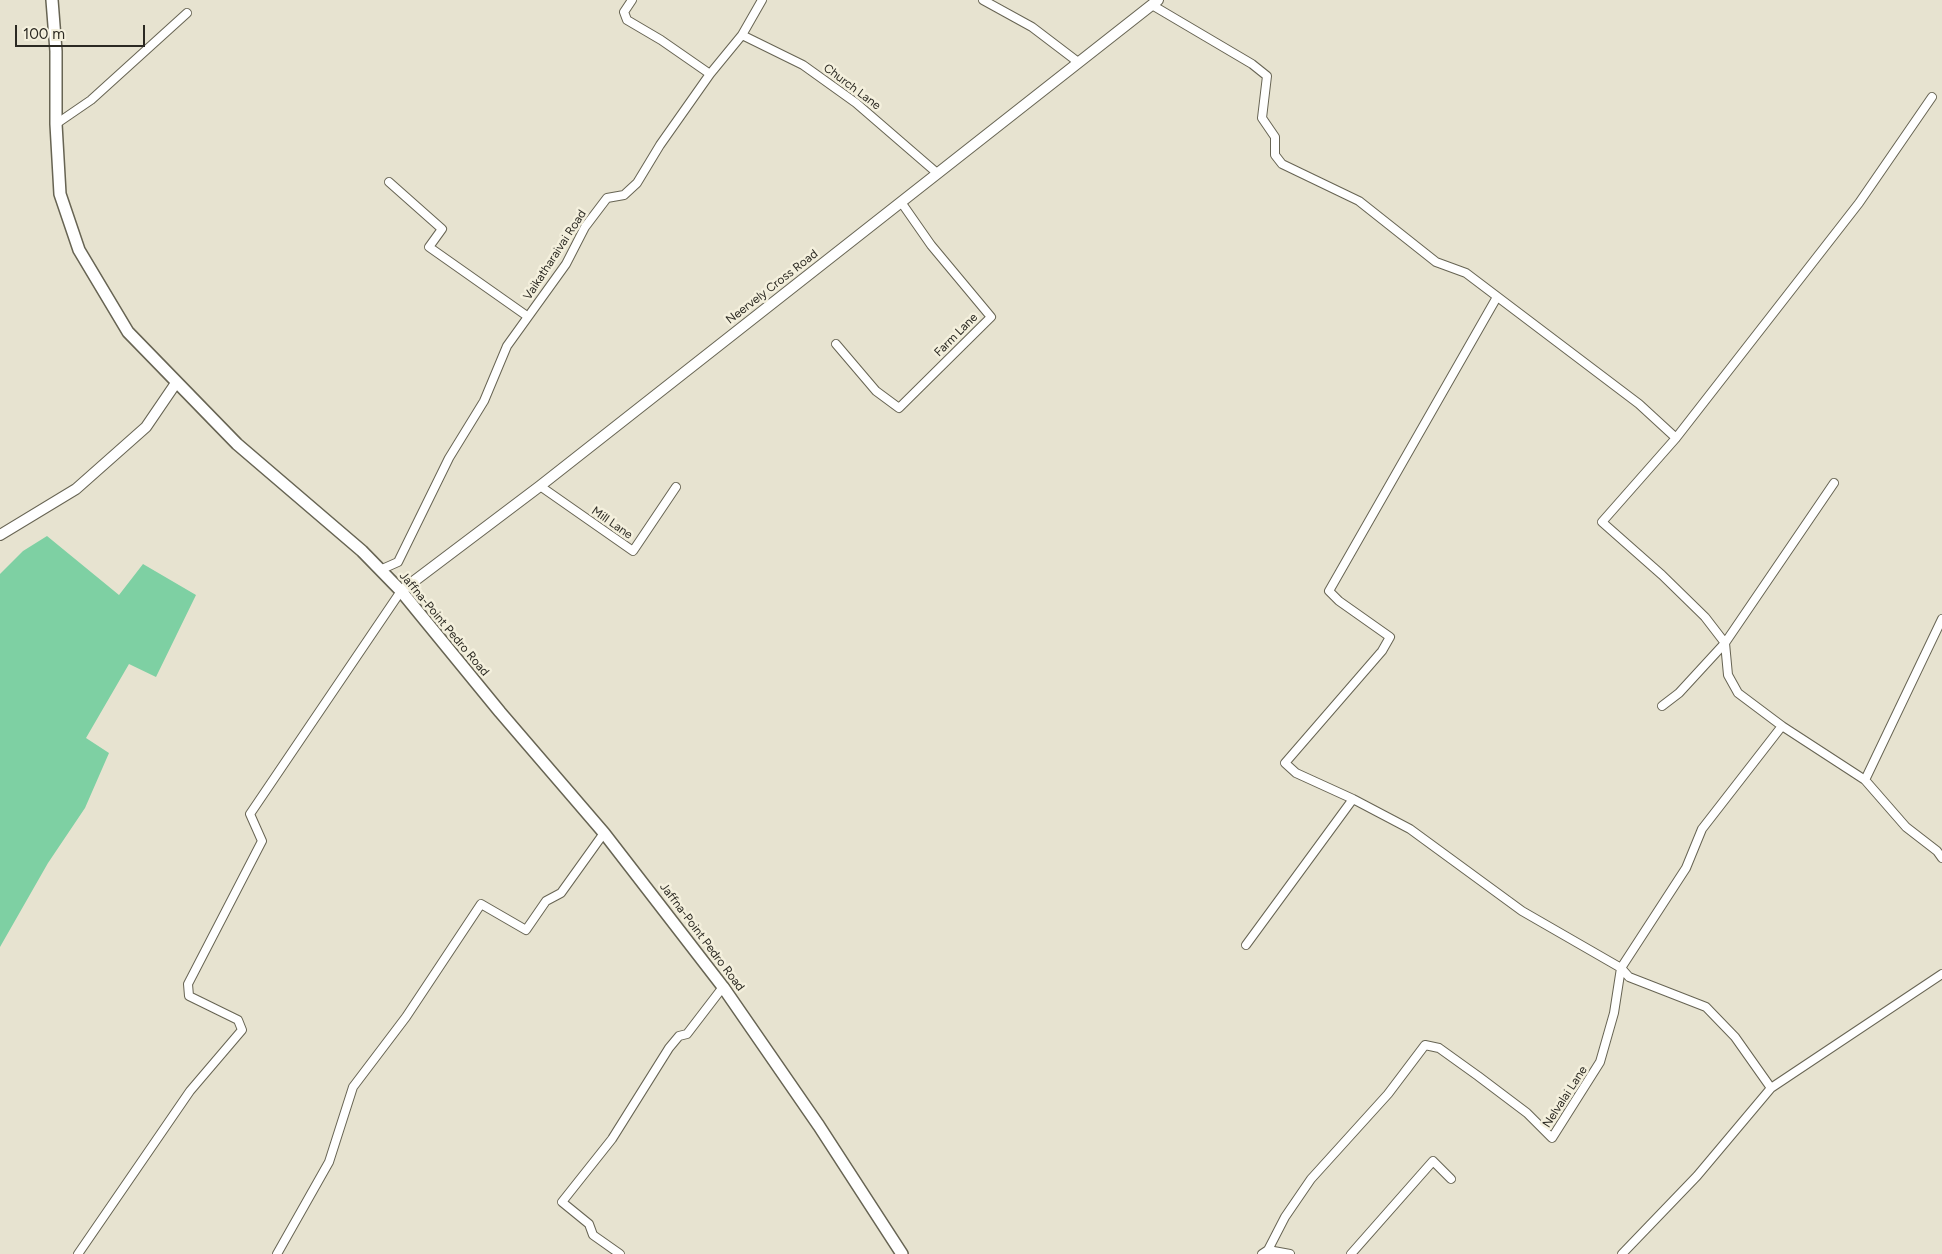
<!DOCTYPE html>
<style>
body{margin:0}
#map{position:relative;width:1942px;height:1254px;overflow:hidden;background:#e7e3d0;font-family:Figtree,sans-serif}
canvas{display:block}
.scale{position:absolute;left:15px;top:25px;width:130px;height:22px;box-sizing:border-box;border:2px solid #2b2922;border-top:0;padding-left:6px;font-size:15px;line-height:18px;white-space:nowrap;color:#2b2922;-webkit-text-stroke:4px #f4f0dd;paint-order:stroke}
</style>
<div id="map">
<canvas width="1942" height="1254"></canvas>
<div class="scale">100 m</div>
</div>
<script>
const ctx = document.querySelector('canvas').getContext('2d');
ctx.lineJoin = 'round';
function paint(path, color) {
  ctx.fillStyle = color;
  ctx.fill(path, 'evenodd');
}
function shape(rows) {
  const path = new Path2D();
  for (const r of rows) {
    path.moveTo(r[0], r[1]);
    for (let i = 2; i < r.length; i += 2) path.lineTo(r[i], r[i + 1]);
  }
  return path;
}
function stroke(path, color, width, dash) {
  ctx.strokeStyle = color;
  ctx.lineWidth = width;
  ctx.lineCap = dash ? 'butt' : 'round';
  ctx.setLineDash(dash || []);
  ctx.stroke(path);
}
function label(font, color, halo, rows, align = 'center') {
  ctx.font = font + ' Figtree,sans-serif';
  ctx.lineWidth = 5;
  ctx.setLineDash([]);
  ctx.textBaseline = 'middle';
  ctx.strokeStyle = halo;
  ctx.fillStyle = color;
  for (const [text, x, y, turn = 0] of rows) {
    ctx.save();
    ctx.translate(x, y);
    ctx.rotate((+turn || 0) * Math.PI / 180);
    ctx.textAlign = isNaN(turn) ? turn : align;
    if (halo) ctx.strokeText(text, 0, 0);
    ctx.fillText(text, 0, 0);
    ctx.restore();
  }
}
const green = shape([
 [47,536,119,595,143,564,196,595,156,677,129,664,86,738,109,753,85,808,48,863,0,947,0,574,23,551]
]);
const street = shape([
 [632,0,624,12,627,20,661,40,710,74],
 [983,0,1032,27,1078,62],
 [1152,5,1252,64,1267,76,1262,118,1275,137,1275,155,1282,164,1359,201,1436,262,1466,273,1639,404,1676,438],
 [742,35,803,65,856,103,937,173],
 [1932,97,1859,203,1676,438,1602,522,1662,575,1705,617,1725,643,1728,675,1738,693,1782,726,1865,780,1906,827,1937,851,1942,858],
 [56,124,91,100,187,13],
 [389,182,442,229,429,247,527,316],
 [1497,297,1329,591,1339,601,1390,637,1382,651,1285,763,1296,773,1353,799,1410,829,1522,911,1621,968,1629,977,1706,1007,1735,1037,1771,1088],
 [836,344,876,391,899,408,991,317,931,245,901,202],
 [540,486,633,551,676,487],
 [380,570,398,562,449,458,484,401,507,346,566,264,585,227,607,198,624,195,637,183,660,145,710,74,742,35,762,0],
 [1662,706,1679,693,1725,643,1834,483],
 [1865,780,1942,619],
 [1246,945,1353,799],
 [1268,1250,1290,1254],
 [78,1254,190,1091,242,1030,238,1020,189,996,188,984,262,841,250,814,401,591],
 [277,1254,329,1162,353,1087,406,1017,481,904,526,930,546,901,561,893,604,833],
 [620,1254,593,1235,589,1224,562,1202,612,1139,669,1048,679,1036,687,1034,723,987],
 [1262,1254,1268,1250,1285,1217,1311,1179,1388,1094,1425,1045,1439,1048,1478,1076,1527,1113,1552,1138,1600,1062,1614,1013,1621,968,1686,868,1702,829,1782,726],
 [1351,1254,1433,1161,1451,1179],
 [1622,1254,1697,1176,1771,1088,1942,974]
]);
const secondary = shape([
 [0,535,76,489,146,427,176,383],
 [401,591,540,486,1158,0]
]);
const primary = shape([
 [52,0,56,51,56,124,60,194,79,250,128,332,237,444,362,551,401,591,500,712,604,833,723,987,819,1126,902,1254]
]);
const streetNames = [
 ["Church Lane",852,87,37],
 ["Vaikatharaivai Road",555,255,-57],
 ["Neervely Cross Road",772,287,-38],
 ["Farm Lane",956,335,-45],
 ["Mill Lane",612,523,35],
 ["Jaffna-Point Pedro Road",444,624,50],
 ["Jaffna-Point Pedro Road",702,937,53],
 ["Nelvalai Lane",1565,1097,-57]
];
paint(green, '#7ed0a3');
stroke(street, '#676453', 10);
stroke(secondary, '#676453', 12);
stroke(primary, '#676453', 14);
stroke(street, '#fff', 8);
stroke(secondary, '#fff', 10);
stroke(primary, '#fff', 11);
label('12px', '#2b2922', '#f4f0dd', streetNames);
</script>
